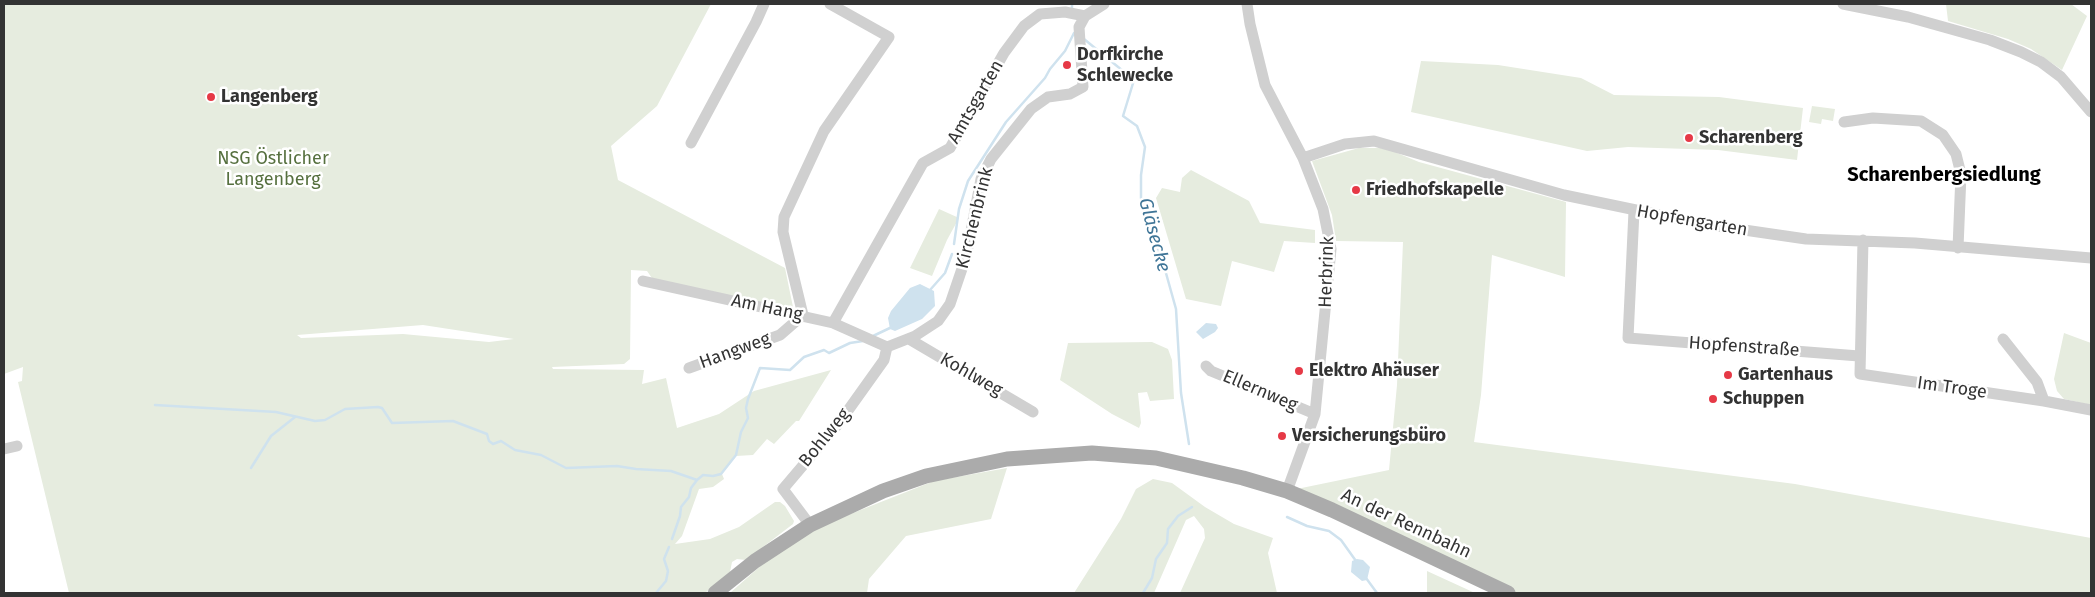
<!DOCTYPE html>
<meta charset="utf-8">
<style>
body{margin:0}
#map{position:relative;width:2095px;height:597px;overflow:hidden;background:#fff;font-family:"Fira Sans",sans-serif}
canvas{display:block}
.frame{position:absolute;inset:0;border:5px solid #333;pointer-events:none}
</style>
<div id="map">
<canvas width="2095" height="597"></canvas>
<div class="frame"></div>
</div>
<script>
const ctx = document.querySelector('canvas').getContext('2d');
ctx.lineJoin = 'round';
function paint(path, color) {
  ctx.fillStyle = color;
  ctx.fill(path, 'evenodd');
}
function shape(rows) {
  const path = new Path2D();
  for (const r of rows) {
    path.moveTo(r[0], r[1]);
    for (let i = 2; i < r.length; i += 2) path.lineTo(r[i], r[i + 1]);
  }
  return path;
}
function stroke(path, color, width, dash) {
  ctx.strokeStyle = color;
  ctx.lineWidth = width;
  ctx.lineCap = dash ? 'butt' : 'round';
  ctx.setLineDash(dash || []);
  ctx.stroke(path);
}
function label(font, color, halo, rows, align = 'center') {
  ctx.font = font + ' "Fira Sans",sans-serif';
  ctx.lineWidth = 5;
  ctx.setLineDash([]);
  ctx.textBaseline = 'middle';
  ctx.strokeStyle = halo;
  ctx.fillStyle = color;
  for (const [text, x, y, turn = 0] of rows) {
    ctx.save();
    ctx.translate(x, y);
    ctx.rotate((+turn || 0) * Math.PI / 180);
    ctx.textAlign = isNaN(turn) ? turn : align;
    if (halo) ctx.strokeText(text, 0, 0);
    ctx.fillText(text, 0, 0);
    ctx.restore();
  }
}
const green = shape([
 [4,4,711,4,657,106,611,146,618,180,785,268,794,312,654,281,647,271,631,270,630,359,624,364,552,367,553,369,644,370,642,384,666,378,677,428,719,414,754,391,831,370,799,421,796,421,774,444,767,439,753,455,736,456,722,474,724,479,713,487,699,489,682,536,675,544,710,539,739,527,775,502,780,502,785,506,794,521,793,524,746,560,737,559,732,562,730,572,705,593,69,593,18,382,22,381,23,367,4,374],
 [423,325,514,339,489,342,403,334,301,338,297,335],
 [1946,4,2071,4,2087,16,2062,70,2031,49,2008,39,1948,21],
 [1421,61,1498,65,1581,78,1614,95,1719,97,1803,108,1797,160,1718,150,1628,147,1587,151,1411,112],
 [1812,106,1835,109,1833,121,1822,119,1821,124,1809,122],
 [1359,148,1385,148,1419,162,1566,202,1565,277,1492,255,1481,395,1474,442,1795,484,2091,538,2091,593,1508,593,1287,491,1389,470,1397,385,1403,242,1336,241,1332,215,1312,161],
 [1191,170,1249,201,1260,223,1315,230,1315,243,1284,241,1274,272,1232,261,1221,306,1186,299,1156,198,1162,188,1180,192,1182,178],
 [939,209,959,218,947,240,932,276,910,268],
 [2064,333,2091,343,2091,405,2064,399,2057,391,2054,379],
 [1152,342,1168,349,1172,360,1174,399,1150,401,1147,392,1138,393,1141,423,1139,428,1112,414,1060,380,1068,343],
 [1007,468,991,519,906,536,869,579,867,593,730,593,765,562,815,528,934,481],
 [1153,479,1172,483,1205,507,1234,524,1273,538,1268,553,1277,593,1180,593,1205,538,1204,529,1194,516,1186,520,1154,593,1074,593,1121,519,1136,489],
 [1427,571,1475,593,1427,593]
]);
const water = shape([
 [920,284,934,291,935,306,922,319,895,331,890,329,888,318,891,311,910,288],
 [1206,323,1216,324,1218,328,1215,332,1203,339,1196,332],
 [1357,559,1363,560,1370,567,1367,580,1362,581,1351,572,1352,561]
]);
const stream = shape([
 [1072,4,1072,10],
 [1084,39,1134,80,1123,116,1137,126,1145,147,1141,175,1141,198,1149,229,1164,266,1176,309,1181,393,1189,444],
 [954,244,959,209,968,181,1006,122,1045,78,1050,69,1065,51,1074,33],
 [930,290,945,273,952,254],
 [873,336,892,327],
 [155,405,276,412,315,421,325,420,345,409,378,407,382,408,392,423,453,421,487,434,489,441,493,444,501,441,515,450,541,455,566,468,617,466,636,469,671,471,697,480],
 [251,468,271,436,295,417],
 [1287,517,1307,526,1329,531,1341,540,1356,561],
 [672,539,680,516,681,507,689,497,691,488,697,480,703,475,713,476,721,474,736,455,741,432,748,418,746,408,748,399,760,368,790,370,804,357,824,350,829,353,850,343,863,341],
 [1366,578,1377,593],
 [656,593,666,581,668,571,664,559,669,547],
 [1143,593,1152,578,1156,559,1167,543,1168,529,1178,516,1192,507]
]);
const minor = shape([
 [1247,4,1250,24,1265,85,1303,158,1323,209,1331,249,1315,414,1287,491],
 [1843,4,1908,17,1990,40,2021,52,2041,62,2061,77,2091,112],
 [1844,122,1873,118,1921,121,1943,135,1956,154,1961,174,1958,248],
 [691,143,756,22,764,4],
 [1303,158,1345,144,1374,141,1564,195,1703,224,1806,239,1915,243,2091,258],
 [1634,211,1628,338,1859,356],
 [1863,240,1860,374,2044,401,2091,410],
 [643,281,833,323,887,347,915,336,938,321,950,304,966,257,981,179,991,159,1031,109,1048,97,1070,94,1083,87,1079,27,1085,16,1104,4],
 [833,323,923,163,950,148,1004,53,1024,26,1040,14,1065,12,1085,16],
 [909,339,1033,412],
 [2003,339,2037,382,2044,401],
 [1206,366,1211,371,1315,414],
 [689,368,780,335,803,315,783,232,784,217,824,131,889,37,830,4],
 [4,449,17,446],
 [810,525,783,489,839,423,884,360,887,347]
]);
const major = shape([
 [715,593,755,561,810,525,883,491,926,476,1007,459,1092,453,1156,458,1243,478,1287,491,1332,510,1508,593]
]);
const markers = [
 [1067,65,5,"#e63946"],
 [211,97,5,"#e63946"],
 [1689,138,5,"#e63946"],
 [1356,190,5,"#e63946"],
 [1299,371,5,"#e63946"],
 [1728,375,5,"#e63946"],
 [1713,399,5,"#e63946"],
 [1282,436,5,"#e63946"]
];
const poiNames = [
 ["Dorfkirche",1077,55],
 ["Schlewecke",1077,76],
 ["Langenberg",221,97],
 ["Scharenberg",1699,138],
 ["Friedhofskapelle",1366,190],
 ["Elektro Ahäuser",1309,371],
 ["Gartenhaus",1738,375],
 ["Schuppen",1723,399],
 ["Versicherungsbüro",1292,436]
];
const streetNames = [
 ["Amtsgarten",976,102,-60],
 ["Kirchenbrink",975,218,-76],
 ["Hopfengarten",1692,221,10],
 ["Herbrink",1327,272,-88],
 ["Am Hang",767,308,12],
 ["Hopfenstraße",1744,347,4],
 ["Hangweg",735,351,-20],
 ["Kohlweg",971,375,30],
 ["Im Troge",1952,388,8],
 ["Ellernweg",1260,391,23],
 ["Bohlweg",825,438,-51],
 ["An der Rennbahn",1406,524,25]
];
const parkNames = [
 ["NSG Östlicher",273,159],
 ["Langenberg",273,180]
];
const waterNames = [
 ["Gläsecke",1154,235,75]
];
const quarterNames = [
 ["Scharenbergsiedlung",1944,175]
];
paint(green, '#e6ecdf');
paint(water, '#cfe2ee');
stroke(stream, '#cfe2ee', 2.5);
stroke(minor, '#d0d0d0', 11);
stroke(major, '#ababab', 15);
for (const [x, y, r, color] of markers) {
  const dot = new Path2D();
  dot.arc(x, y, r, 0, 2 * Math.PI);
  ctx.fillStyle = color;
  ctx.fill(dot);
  stroke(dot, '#fff', 2);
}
label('bold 18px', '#333', '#fff', poiNames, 'left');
label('18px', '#333', '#fff', streetNames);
label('18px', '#56703f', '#fff', parkNames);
label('italic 19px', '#3f7597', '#fff', waterNames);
label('bold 20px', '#000', '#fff', quarterNames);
</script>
